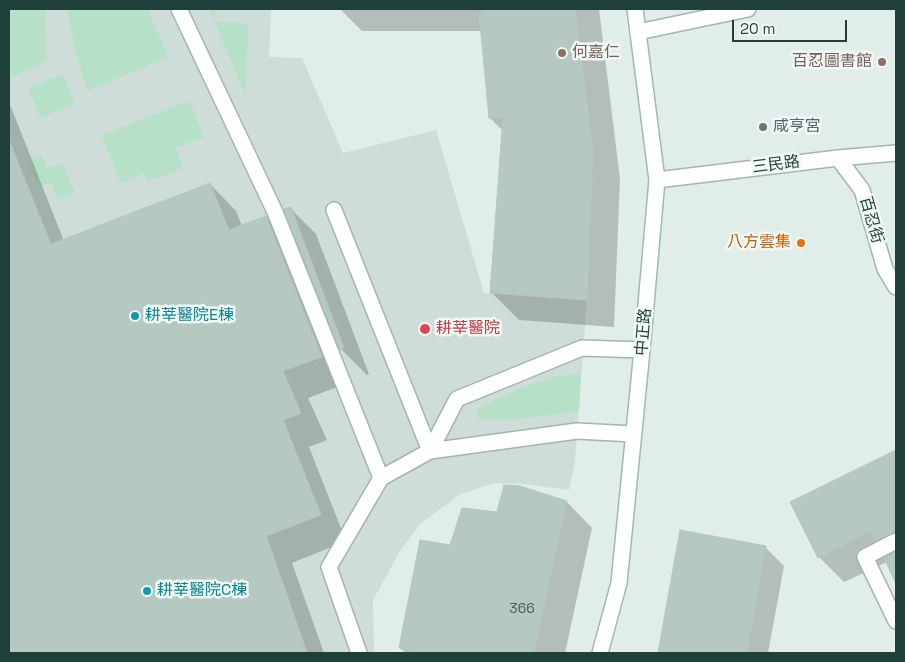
<!DOCTYPE html>
<meta charset="utf-8">
<style>
body{margin:0}
#map{position:relative;width:905px;height:662px;overflow:hidden;background:#e0ede9;font-family:"Space Grotesk",sans-serif}
canvas{display:block}
.frame{position:absolute;inset:0;border:10px solid #1f3f3b;pointer-events:none}
.scale{position:absolute;left:732px;top:20px;width:115px;height:22px;box-sizing:border-box;border:2px solid #1f3f3b;border-top:0;padding-left:6px;font-size:15px;line-height:18px;white-space:nowrap;color:#1f3f3b;-webkit-text-stroke:4px #f1f9f6;paint-order:stroke}
</style>
<div id="map">
<canvas width="905" height="662"></canvas>
<div class="frame"></div>
<div class="scale">20 m</div>
</div>
<script>
const ctx = document.querySelector('canvas').getContext('2d');
ctx.lineJoin = 'round';
function paint(path, color) {
  ctx.fillStyle = color;
  ctx.fill(path, 'evenodd');
}
function shape(rows) {
  const path = new Path2D();
  for (const r of rows) {
    path.moveTo(r[0], r[1]);
    for (let i = 2; i < r.length; i += 2) path.lineTo(r[i], r[i + 1]);
  }
  return path;
}
function stroke(path, color, width, dash) {
  ctx.strokeStyle = color;
  ctx.lineWidth = width;
  ctx.lineCap = dash ? 'butt' : 'round';
  ctx.setLineDash(dash || []);
  ctx.stroke(path);
}
function label(font, color, halo, rows, align = 'center') {
  ctx.font = font + ' "Space Grotesk","Noto Sans TC",sans-serif';
  ctx.lineWidth = 5;
  ctx.setLineDash([]);
  ctx.textBaseline = 'middle';
  ctx.strokeStyle = halo;
  ctx.fillStyle = color;
  for (const [text, x, y, turn = 0] of rows) {
    ctx.save();
    ctx.translate(x, y);
    ctx.rotate((+turn || 0) * Math.PI / 180);
    ctx.textAlign = isNaN(turn) ? turn : align;
    if (halo) ctx.strokeText(text, 0, 0);
    ctx.fillText(text, 0, 0);
    ctx.restore();
  }
}
const built = shape([
 [9,9,271,9,269,57,302,58,343,153,436,130,484,293,587,300,575,461,569,490,525,484,494,483,461,494,421,523,400,551,373,600,374,653,308,653,305,646,267,536,321,514,41,517,301,413,283,371,210,183,36,250,37,209,9,139]
]);
const green = shape([
 [9,9,45,9,47,60,41,64,9,78],
 [68,9,148,9,168,57,88,91,74,47],
 [209,9,216,9,214,21,248,24,246,96],
 [62,74,75,103,41,118,28,88],
 [189,101,204,137,175,148,183,168,147,182,144,173,121,183,102,135],
 [41,155,47,168,62,163,75,192,58,200,51,183,38,187,27,161],
 [581,374,579,411,513,420,479,419,477,409,507,394,555,376]
]);
const shadow = shape([
 [340,9,599,9,620,179,614,327,519,320,491,292,503,131,490,118,482,31,362,31],
 [9,102,64,241,210,184,236,211,242,226,266,217,293,244,348,383,308,398,327,440,309,447,346,541,292,563,324,653,9,653],
 [290,208,316,234,369,374,367,375,341,349],
 [896,451,896,581,887,562,844,582,819,557,792,503],
 [520,487,567,502,592,528,565,653,406,653,400,647,451,546,498,513],
 [765,547,784,566,768,653,662,653,660,651]
]);
const building = shape([
 [495,9,575,9,593,150,587,300,490,293,503,117,489,118,479,12,495,9],
 [9,143,10,143,51,244,210,183,229,230,266,216,322,357,283,371,301,413,283,420,321,515,266,536,307,653,9,653,9,143],
 [291,207,344,348,340,350,284,209,291,207],
 [896,450,896,532,892,533,876,541,871,531,818,558,790,502,896,450],
 [504,485,520,486,567,501,534,653,418,653,399,648,420,540,450,545,462,508,497,512,504,485],
 [680,530,766,546,747,653,658,653,680,530],
 [896,551,896,584,884,558,896,551]
]);
const lane = shape([
 [179,9,275,212,381,478],
 [638,32,748,9],
 [334,210,430,451],
 [430,451,457,399,582,348,642,350],
 [896,541,865,557,896,621],
 [359,653,329,567,381,478,430,451,577,431,633,434]
]);
const street = shape([
 [838,158,862,190,885,269,896,287],
 [657,180,838,158,896,153]
]);
const secondary = shape([
 [600,653,619,583,642,350,657,180,635,9]
]);
const markers = [
 [562,53,5,"#8d6e63"],
 [882,62,5,"#8d6e63"],
 [763,127,5,"#6b7280"],
 [801,243,5,"#e8710a"],
 [135,316,5,"#0f9aa8"],
 [425,329,6,"#e0444e"],
 [147,591,5,"#0f9aa8"]
];
const numberNames = [
 ["366",522,609]
];
const educationNames = [
 ["何嘉仁",572,53],
 ["百忍圖書館",872,62,"right"]
];
const worshipNames = [
 ["咸亨宮",773,127]
];
const streetNames = [
 ["三民路",776,165,-7],
 ["百忍街",871,220,74],
 ["中正路",644,332,-85]
];
const foodNames = [
 ["八方雲集",791,243]
];
const cultureNames = [
 ["耕莘醫院E棟",145,316],
 ["耕莘醫院C棟",157,591]
];
const healthNames = [
 ["耕莘醫院",436,329]
];
paint(built, '#ceddd8');
paint(green, '#b6e1c8');
paint(shadow, '#0003');
paint(building, '#b5c8c2');
stroke(building, '#b2c7c1', 1);
stroke(lane, '#a2b5b1', 18);
stroke(street, '#a2b5b1', 18);
stroke(secondary, '#9dbab4', 18);
stroke(lane, '#fff', 15);
stroke(street, '#fff', 15);
stroke(secondary, '#fff', 15);
for (const [x, y, r, color] of markers) {
  const dot = new Path2D();
  dot.arc(x, y, r, 0, 2 * Math.PI);
  ctx.fillStyle = color;
  ctx.fill(dot);
  stroke(dot, '#f1f9f6', 2);
}
label('14px', '#44615d', null, numberNames);
label('16px', '#785e54', '#f1f9f6', educationNames, 'left');
label('16px', '#5b616d', '#f1f9f6', worshipNames, 'left');
label('16px', '#1f3f3b', '#f1f9f6', streetNames);
label('16px', '#c56008', '#f1f9f6', foodNames, 'right');
label('16px', '#0d838f', '#f1f9f6', cultureNames, 'left');
label('16px', '#be3a42', '#f1f9f6', healthNames, 'left');
</script>
